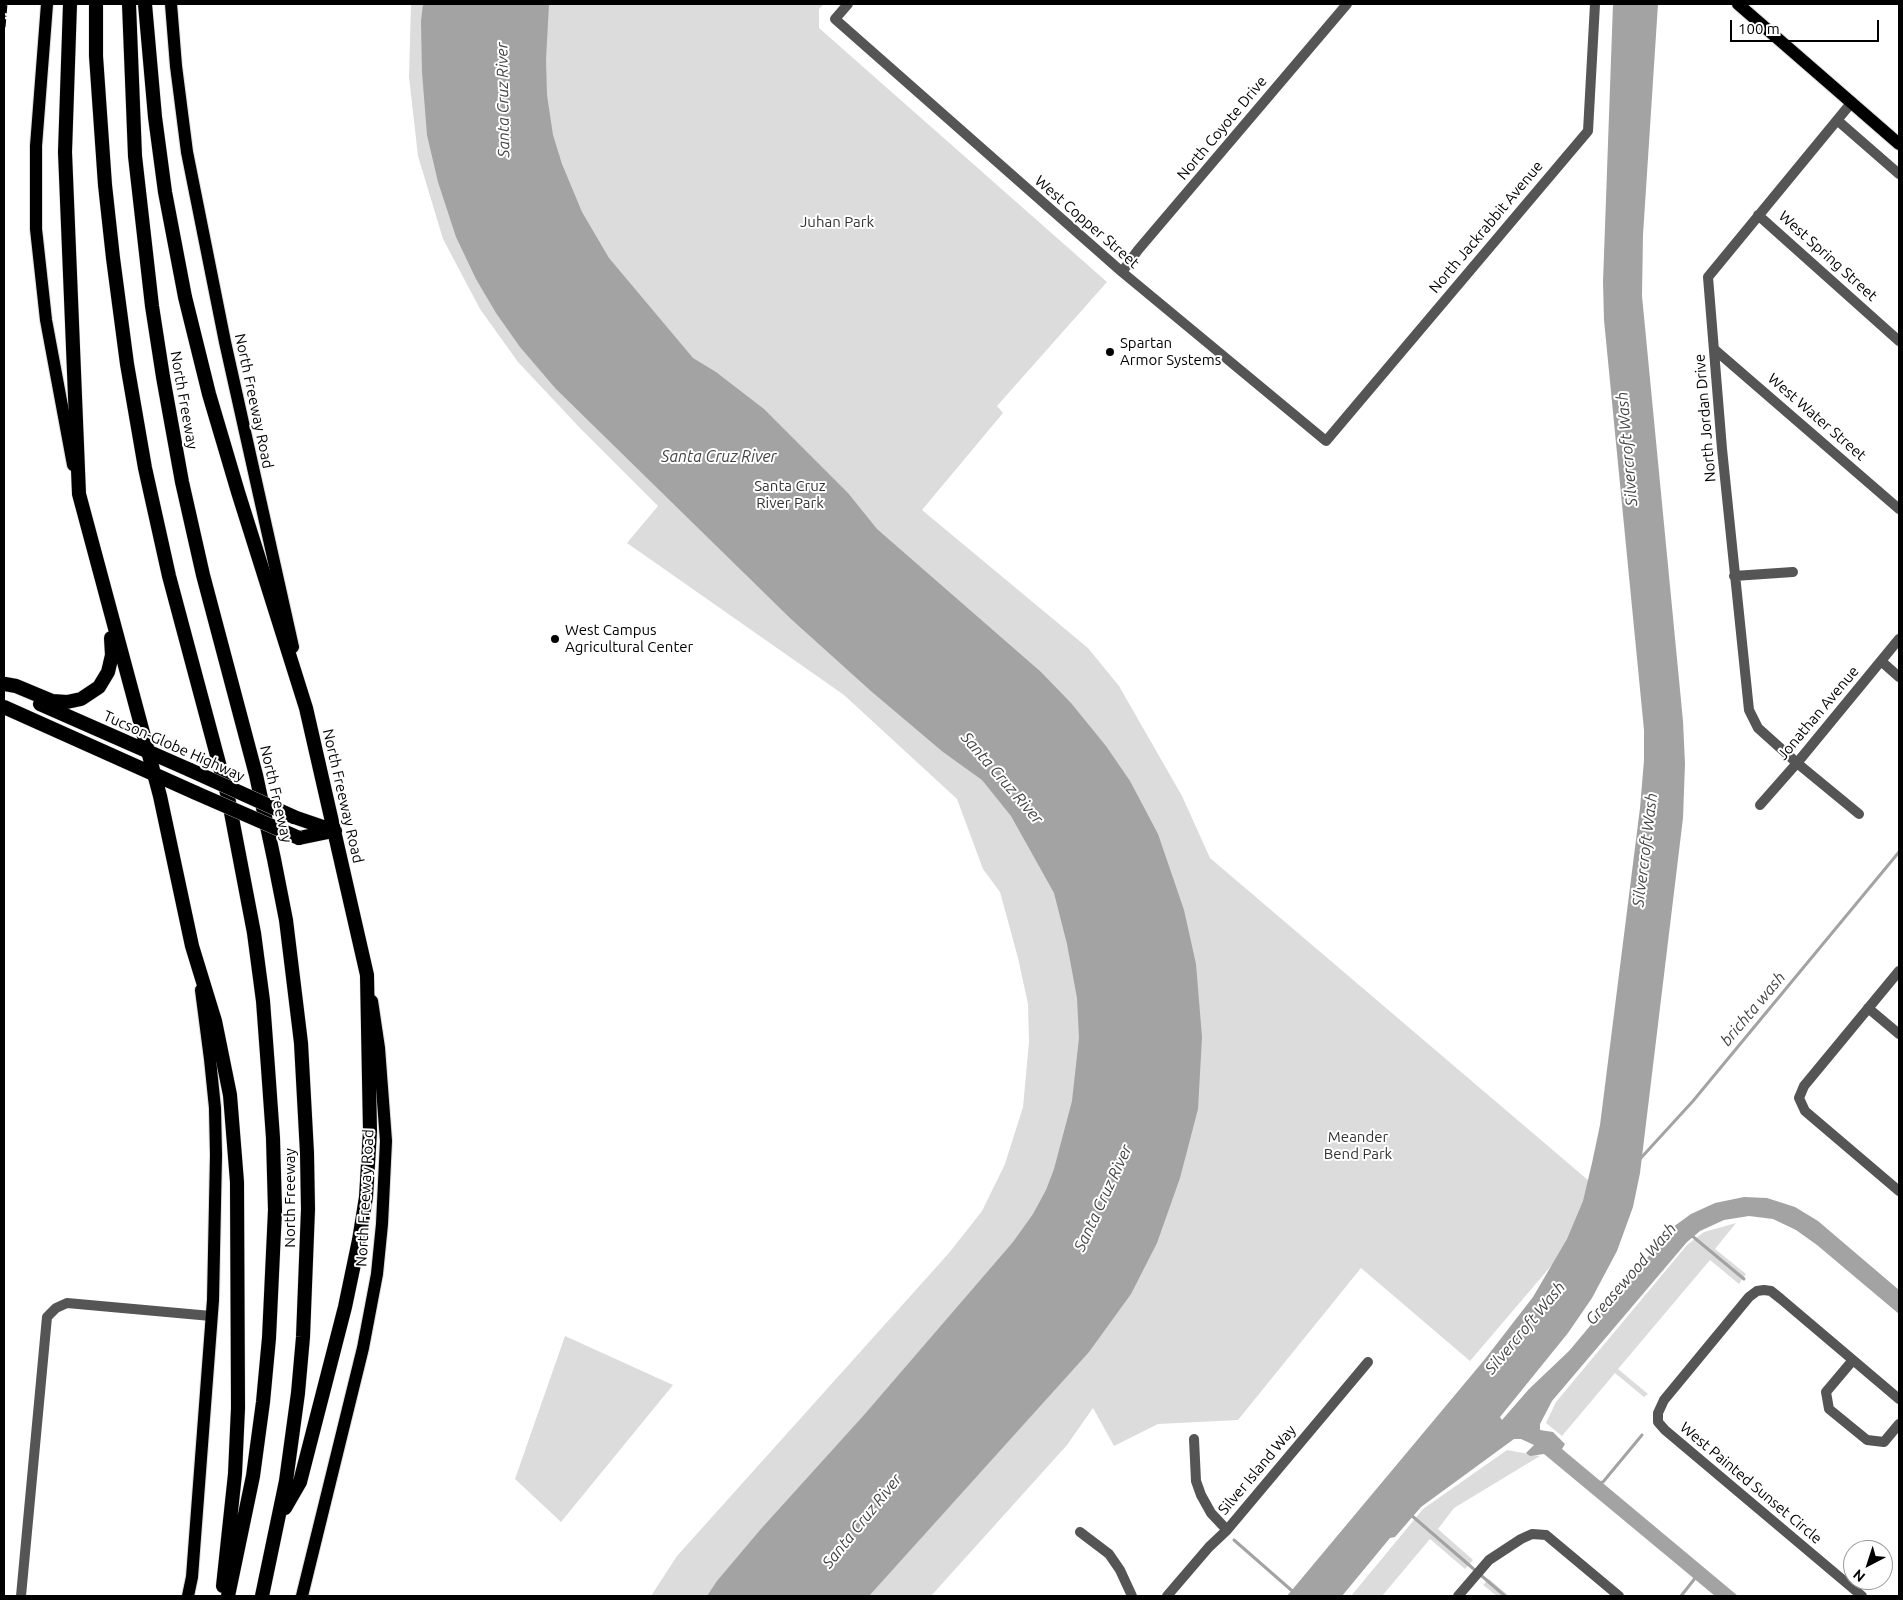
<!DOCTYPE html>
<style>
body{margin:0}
#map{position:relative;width:1903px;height:1600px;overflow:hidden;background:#fff;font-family:Ubuntu,sans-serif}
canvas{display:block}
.frame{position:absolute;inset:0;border:5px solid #000;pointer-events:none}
.north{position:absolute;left:1843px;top:1540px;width:50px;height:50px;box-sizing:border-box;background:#fff;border:1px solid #999;border-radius:50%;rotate:220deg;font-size:14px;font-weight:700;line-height:20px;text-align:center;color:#000}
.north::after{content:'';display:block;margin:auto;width:18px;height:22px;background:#000;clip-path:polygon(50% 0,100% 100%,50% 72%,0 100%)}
.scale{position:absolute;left:1730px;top:20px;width:149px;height:22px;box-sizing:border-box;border:2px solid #000;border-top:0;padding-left:6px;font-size:15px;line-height:18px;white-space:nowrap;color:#000;-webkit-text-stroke:4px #fff;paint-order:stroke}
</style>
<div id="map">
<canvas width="1903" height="1600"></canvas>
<div class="frame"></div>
<div class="north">N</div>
<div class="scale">100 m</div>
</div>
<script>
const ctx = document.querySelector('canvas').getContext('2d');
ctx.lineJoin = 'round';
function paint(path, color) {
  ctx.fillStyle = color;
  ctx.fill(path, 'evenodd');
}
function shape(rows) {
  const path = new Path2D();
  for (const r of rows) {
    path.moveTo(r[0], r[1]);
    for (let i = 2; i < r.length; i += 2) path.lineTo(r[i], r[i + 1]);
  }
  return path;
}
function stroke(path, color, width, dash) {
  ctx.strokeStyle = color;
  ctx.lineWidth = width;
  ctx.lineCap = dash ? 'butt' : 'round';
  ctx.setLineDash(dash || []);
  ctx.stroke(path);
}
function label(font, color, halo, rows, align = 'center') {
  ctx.font = font + ' Ubuntu,sans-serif';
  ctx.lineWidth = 4;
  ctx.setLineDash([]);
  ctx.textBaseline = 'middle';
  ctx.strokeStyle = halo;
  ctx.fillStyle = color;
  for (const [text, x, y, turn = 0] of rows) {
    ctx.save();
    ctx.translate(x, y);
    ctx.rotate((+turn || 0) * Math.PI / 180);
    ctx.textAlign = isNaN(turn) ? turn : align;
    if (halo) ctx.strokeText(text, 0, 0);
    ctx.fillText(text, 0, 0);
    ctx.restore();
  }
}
const green = shape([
 [411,4,824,4,819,9,819,28,1107,282,997,406,1003,413,922,510,1088,648,1119,686,1182,796,1210,858,1609,1198,1470,1361,1361,1268,1238,1420,1158,1424,1114,1446,1093,1408,1067,1445,931,1596,651,1596,677,1556,949,1253,982,1211,1005,1164,1023,1107,1029,1042,1028,1004,1018,958,1000,892,983,869,957,799,844,695,627,543,658,506,579,427,518,362,480,309,443,239,418,156,409,77],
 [1736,1223,1715,1249,1746,1274,1739,1284,1710,1260,1618,1369,1648,1394,1644,1397,1615,1373,1562,1436,1546,1423,1556,1402,1687,1245,1704,1232],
 [565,1336,673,1385,561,1522,515,1479],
 [1507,1450,1540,1456,1454,1508,1438,1529,1473,1560,1465,1569,1430,1539,1382,1596,1351,1596,1423,1509],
 [1489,1579,1509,1596,1497,1596,1483,1585]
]);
const water = shape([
 [423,4,549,4,546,60,547,95,553,135,562,164,582,212,609,258,693,358,716,372,764,409,848,493,877,529,1041,672,1071,703,1106,746,1130,781,1158,834,1184,910,1196,964,1202,1037,1198,1109,1180,1178,1157,1243,1131,1294,1089,1352,869,1596,707,1596,717,1581,760,1530,864,1415,1013,1242,1033,1214,1046,1190,1054,1169,1072,1101,1079,1038,1077,998,1067,944,1054,893,1011,816,982,780,943,752,872,692,791,619,556,389,520,347,496,313,476,279,456,237,438,182,427,135,422,72,421,21],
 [1613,4,1658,4,1643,235,1642,296,1683,721,1685,764,1683,818,1640,1173,1633,1207,1617,1251,1592,1298,1568,1333,1500,1417,1502,1420,1529,1389,1569,1351,1673,1227,1691,1214,1715,1203,1744,1197,1767,1198,1795,1207,1818,1221,1899,1290,1899,1314,1817,1245,1796,1230,1773,1219,1749,1216,1724,1220,1700,1231,1687,1242,1552,1401,1540,1424,1540,1430,1553,1432,1565,1444,1562,1449,1738,1596,1715,1596,1544,1454,1530,1456,1526,1453,1534,1445,1521,1439,1514,1439,1421,1507,1395,1537,1390,1538,1342,1596,1287,1596,1485,1359,1533,1297,1567,1239,1583,1201,1592,1163,1600,1125,1640,808,1644,760,1644,730,1604,320,1603,282]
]);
const stream = shape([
 [1640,1159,1693,1101,1899,852],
 [1691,1235,1744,1279],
 [1597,1483,1603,1482,1642,1435],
 [1411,1515,1505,1596],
 [1234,1540,1298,1596],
 [1681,1596,1696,1577]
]);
const minor = shape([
 [848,4,835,19,1122,272,1326,441,1588,131,1595,4],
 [1852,102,1708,277,1722,449,1749,710,1758,728,1797,763,1859,814],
 [1837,120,1899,174],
 [1758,215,1899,341],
 [1122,272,1138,250,1347,4],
 [1714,349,1899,509],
 [1734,576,1793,572],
 [1881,661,1899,677],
 [1760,805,1797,763,1899,639],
 [1899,971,1804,1086,1799,1098,1805,1111,1899,1191],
 [1868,1008,1899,1034],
 [1853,1360,1826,1392,1829,1409,1867,1440,1884,1442,1899,1424],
 [1194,1439,1196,1481,1201,1495,1211,1513,1227,1530],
 [1080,1532,1109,1554,1120,1570,1132,1596],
 [21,1596,47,1317,56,1308,67,1303,211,1316],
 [1167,1596,1209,1547,1227,1530,1368,1362],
 [1458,1596,1489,1560,1521,1539,1532,1534,1546,1535,1619,1596],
 [1862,1596,1665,1430,1658,1422,1658,1413,1664,1400,1749,1297,1757,1291,1764,1290,1771,1291,1781,1299,1899,1399]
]);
const major = shape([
 [47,4,36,146,36,229,46,320,73,465],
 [171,4,176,66,187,152,225,342,293,647],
 [1738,4,1899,144],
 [188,1596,192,1577,213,1300,216,1155,215,1108,210,1059,201,990],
 [302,1596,363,1348,377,1274,382,1224,386,1141,379,1048,372,1001]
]);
const highway = shape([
 [70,4,65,152,79,494,160,796,192,946,215,1021,230,1095,237,1182,238,1408,235,1474,223,1586],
 [96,4,96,56,105,185,113,258,127,364,145,468,169,576,228,797,254,933,263,1001,268,1068,273,1138,275,1210,269,1338,263,1402,253,1476,228,1596],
 [129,4,135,156,152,306,163,377,182,482,203,575,256,775,274,859,286,920,301,1043,307,1153,308,1209,303,1337,298,1393,286,1481,262,1596],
 [145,4,155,117,165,192,185,297,209,394,238,492,306,708,367,975,370,1131,366,1197,359,1240,345,1307,300,1482,285,1508],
 [5,684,16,686,52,701,67,702,81,699,99,687,108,672,112,655,111,638],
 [40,704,190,770],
 [4,707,196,793],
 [294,817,335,831],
 [299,838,333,831]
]);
const rail = shape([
 [4,27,6,4]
]);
const highwayBridge = shape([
 [190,770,294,817],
 [196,793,299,838]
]);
const markers = [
 [1110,352,5,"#000"],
 [555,639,5,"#000"]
];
const streetNames = [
 ["North Coyote Drive",1222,128,-50],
 ["West Copper Street",1087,222,41],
 ["North Jackrabbit Avenue",1486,227,-50],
 ["West Spring Street",1828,256,42],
 ["North Freeway",184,400,80],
 ["North Freeway Road",254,401,78],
 ["West Water Street",1817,417,41],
 ["North Jordan Drive",1705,418,-95],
 ["Jonathan Avenue",1818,713,-50],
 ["Tucson-Globe Highway",174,746,24],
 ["North Freeway",276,794,77],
 ["North Freeway Road",343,796,77],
 ["North Freeway",290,1198,-90],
 ["North Freeway Road",365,1198,-87],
 ["Silver Island Way",1257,1470,-50],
 ["West Painted Sunset Circle",1751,1483,40]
];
const parkNames = [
 ["Juhan Park",837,222],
 ["Santa Cruz",790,486],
 ["River Park",790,503],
 ["Meander",1358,1137],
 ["Bend Park",1358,1154]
];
const poiNames = [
 ["Spartan",1120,343],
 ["Armor Systems",1120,360],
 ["West Campus",565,630],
 ["Agricultural Center",565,647]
];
const waterNames = [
 ["Santa Cruz River",503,100,-91],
 ["Silvercroft Wash",1627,449,-95],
 ["Santa Cruz River",719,457],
 ["Santa Cruz River",1002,778,49],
 ["Silvercroft Wash",1645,850,-83],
 ["brichta wash",1753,1009,-50],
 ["Santa Cruz River",1103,1198,-65],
 ["Greasewood Wash",1631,1274,-49],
 ["Silvercroft Wash",1525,1328,-50],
 ["Santa Cruz River",862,1521,-51]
];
paint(green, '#dcdcdc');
paint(water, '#a3a3a3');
stroke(stream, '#a3a3a3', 3);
stroke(major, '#dbdbdb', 14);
stroke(highway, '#dbdbdb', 15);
stroke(minor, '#555', 10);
stroke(major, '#000', 12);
stroke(highway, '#000', 14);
stroke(rail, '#000', 3, [8, 2.5, 1, 2.5]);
stroke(highwayBridge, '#dbdbdb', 15, []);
stroke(highwayBridge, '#000', 14);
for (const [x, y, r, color] of markers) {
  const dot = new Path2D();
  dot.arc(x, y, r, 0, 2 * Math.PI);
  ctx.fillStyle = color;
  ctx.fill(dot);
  stroke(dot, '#fff', 2);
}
label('15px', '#000', '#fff', streetNames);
label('15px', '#333', '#fff', parkNames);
label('15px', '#000', '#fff', poiNames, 'left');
label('italic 16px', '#444', '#fff', waterNames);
</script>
